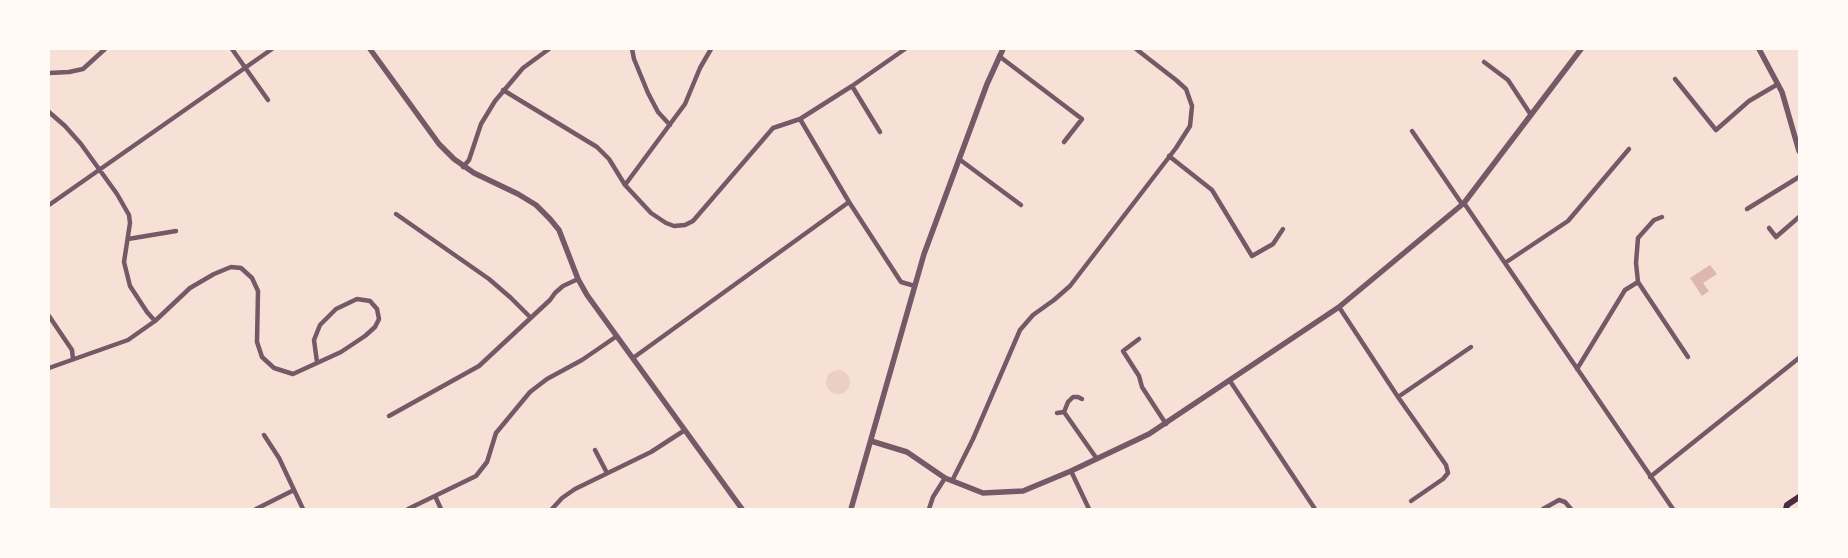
<!DOCTYPE html>
<style>
body{margin:0}
#map{position:relative;width:1848px;height:558px;overflow:hidden;background:#f7e1d7;font-family:"Public Sans",sans-serif}
canvas{display:block}
.frame{position:absolute;inset:0;border:50px solid #fffaf5;pointer-events:none}
</style>
<div id="map">
<canvas width="1848" height="558"></canvas>
<div class="frame"></div>
</div>
<script>
const ctx = document.querySelector('canvas').getContext('2d');
ctx.lineJoin = 'round';
function paint(path, color) {
  ctx.fillStyle = color;
  ctx.fill(path, 'evenodd');
}
function shape(rows) {
  const path = new Path2D();
  for (const r of rows) {
    if (r.length === 3) {
      path.moveTo(r[0] + r[2], r[1]);
      path.arc(r[0], r[1], r[2], 0, 2 * Math.PI);
      continue;
    }
    path.moveTo(r[0], r[1]);
    for (let i = 2; i < r.length; i += 2) path.lineTo(r[i], r[i + 1]);
  }
  return path;
}
function stroke(path, color, width, dash) {
  ctx.strokeStyle = color;
  ctx.lineWidth = width;
  ctx.lineCap = dash ? 'butt' : 'round';
  ctx.setLineDash(dash || []);
  ctx.stroke(path);
}
const green = shape([
 [838,382,12]
]);
const water = shape([
 [1710,265,1717,274,1703,283,1709,291,1702,296,1690,278]
]);
const minor = shape([
 [232,49,268,100],
 [632,49,634,59,648,93,658,112,670,125],
 [999,56,1082,119,1064,142],
 [1484,62,1508,80,1531,115],
 [49,73,69,72,83,69,105,49],
 [1675,79,1716,130,1749,101,1778,84],
 [852,86,880,132],
 [503,90,597,147,609,159,625,185,651,213,666,223,674,226,685,225,693,221,773,128,800,119,852,86,905,49],
 [49,112,65,126,81,144,117,194,129,215,130,223,124,262,130,286,147,312,155,321],
 [800,119,849,202,901,282,915,286],
 [1412,131,1462,204],
 [1169,156,1212,190,1252,256,1273,244,1283,229],
 [959,159,1021,205],
 [463,167,469,160,481,124,495,101,523,68,549,49],
 [625,185,685,104,700,68,711,49],
 [1464,203,1673,509],
 [49,205,272,49],
 [1747,209,1799,177],
 [396,214,489,279,511,298,531,318],
 [1662,217,1654,220,1638,238,1636,263,1638,282,1688,357],
 [1769,228,1776,237,1799,217],
 [128,239,176,231],
 [1505,263,1568,221,1629,149],
 [1339,307,1398,397,1446,465,1448,473,1443,479,1411,501],
 [49,316,72,350,73,359],
 [1139,339,1123,351,1139,376,1142,387,1166,424],
 [633,358,849,202],
 [49,368,128,340,155,321,190,288,214,274,231,267,241,268,252,278,258,291,257,342,262,357,274,368,293,374,341,352,365,336,375,327,379,319,377,309,370,301,357,299,336,309,320,325,314,340,317,362],
 [1577,369,1625,290,1638,282],
 [1230,381,1315,509],
 [1398,397,1471,347],
 [1064,412,1097,459],
 [1057,413,1064,412,1068,402,1073,397,1078,397,1082,399],
 [389,416,479,366,550,300,555,293,563,286,578,279],
 [264,435,279,458,303,509],
 [595,450,607,473],
 [1071,471,1089,509],
 [1650,477,1799,358],
 [952,481,973,439,1020,330,1033,315,1054,300,1070,286,1176,148,1190,126,1192,106,1186,89,1176,80,1136,49],
 [435,496,441,509],
 [256,509,294,490],
 [408,509,476,476,487,462,496,433,530,392,547,379,582,360,617,336],
 [552,509,562,498,575,489,651,452,685,430],
 [929,509,933,497,945,478],
 [1543,509,1559,500,1565,502,1571,509]
]);
const tertiary = shape([
 [370,49,439,144,454,159,474,173,518,194,536,205,550,219,559,230,578,279,587,295,742,509],
 [1759,49,1782,92,1799,151],
 [871,441,907,452,945,478,983,493,1023,491,1071,471,1149,434,1339,307,1464,203,1581,49],
 [851,509,924,254,987,84,1003,49]
]);
const secondary = shape([
 [1786,509,1787,505,1799,497]
]);
paint(green, '#ebcfc5');
paint(water, '#dcb8b0');
stroke(minor, '#755966', 4.5);
stroke(tertiary, '#755966', 5.5);
stroke(secondary, '#4a2c40', 6);
</script>
